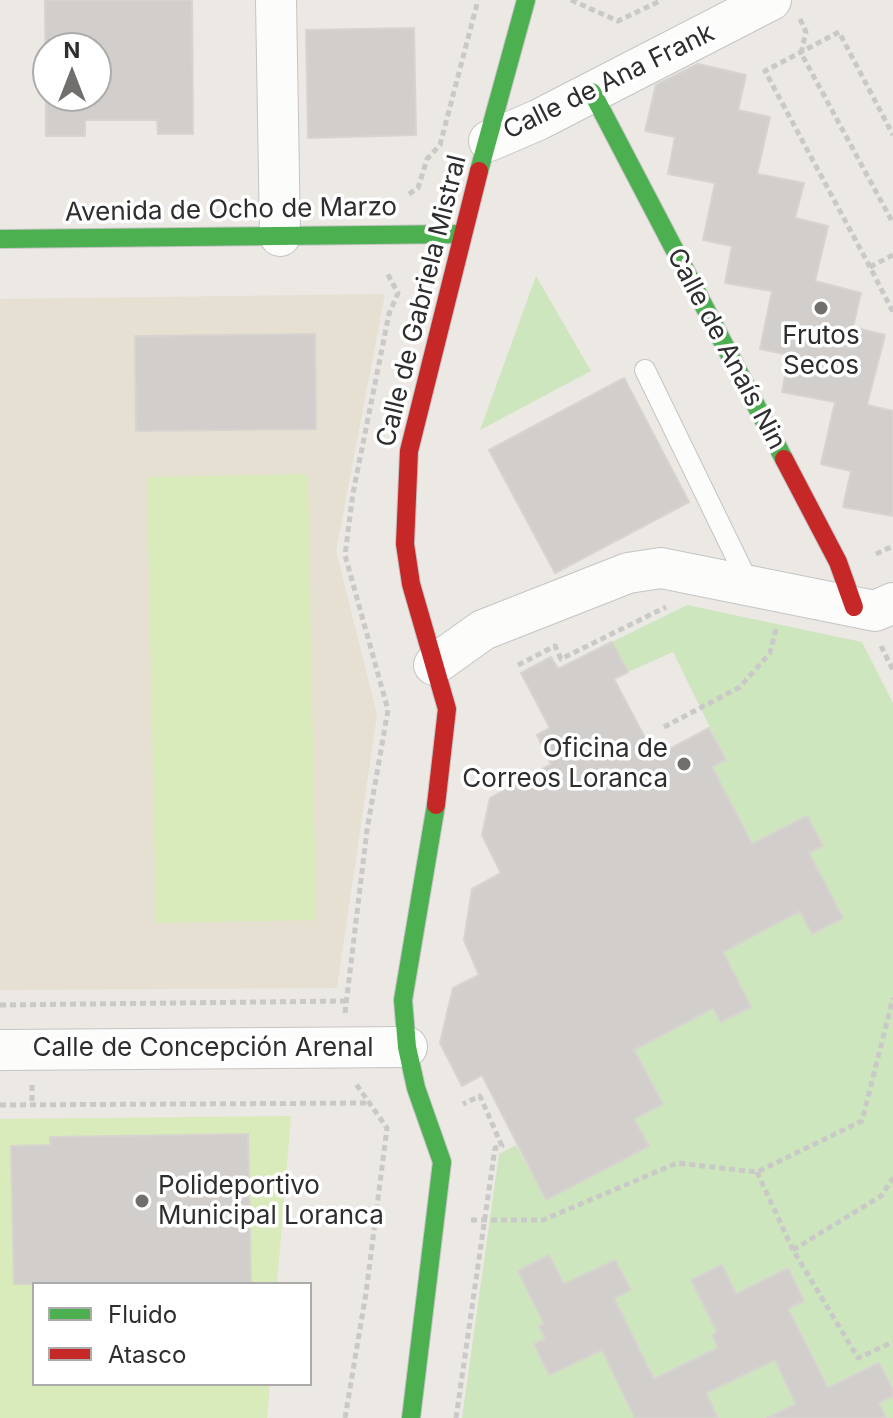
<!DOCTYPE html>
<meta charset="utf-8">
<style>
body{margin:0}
#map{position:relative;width:893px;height:1418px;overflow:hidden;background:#ece8e4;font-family:Inter,sans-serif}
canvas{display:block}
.legend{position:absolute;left:32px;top:1282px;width:280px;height:104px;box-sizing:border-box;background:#fff;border:2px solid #ababab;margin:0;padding:10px 14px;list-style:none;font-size:24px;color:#2e2e2e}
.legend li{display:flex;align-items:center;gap:16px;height:40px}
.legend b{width:40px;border:2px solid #ababab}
.north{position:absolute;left:32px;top:32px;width:80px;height:80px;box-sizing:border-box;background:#fff;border:2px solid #ababab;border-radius:50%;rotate:0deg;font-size:22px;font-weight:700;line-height:32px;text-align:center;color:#2e2e2e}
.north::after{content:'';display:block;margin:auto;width:28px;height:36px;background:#706f6e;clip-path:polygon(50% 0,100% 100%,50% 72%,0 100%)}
</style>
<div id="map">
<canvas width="893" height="1418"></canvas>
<ul class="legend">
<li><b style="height:10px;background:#4caf50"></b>Fluido</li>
<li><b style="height:10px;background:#c62828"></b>Atasco</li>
</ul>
<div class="north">N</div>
</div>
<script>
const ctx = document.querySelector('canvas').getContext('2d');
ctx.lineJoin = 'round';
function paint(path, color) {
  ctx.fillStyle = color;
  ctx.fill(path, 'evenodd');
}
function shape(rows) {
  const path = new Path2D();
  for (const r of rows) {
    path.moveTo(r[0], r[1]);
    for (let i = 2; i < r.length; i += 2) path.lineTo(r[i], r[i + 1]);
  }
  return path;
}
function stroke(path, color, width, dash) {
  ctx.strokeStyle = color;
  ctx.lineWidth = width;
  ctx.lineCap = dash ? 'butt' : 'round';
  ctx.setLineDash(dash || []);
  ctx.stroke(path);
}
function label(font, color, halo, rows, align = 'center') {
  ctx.font = font + ' Inter,sans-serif';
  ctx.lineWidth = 7;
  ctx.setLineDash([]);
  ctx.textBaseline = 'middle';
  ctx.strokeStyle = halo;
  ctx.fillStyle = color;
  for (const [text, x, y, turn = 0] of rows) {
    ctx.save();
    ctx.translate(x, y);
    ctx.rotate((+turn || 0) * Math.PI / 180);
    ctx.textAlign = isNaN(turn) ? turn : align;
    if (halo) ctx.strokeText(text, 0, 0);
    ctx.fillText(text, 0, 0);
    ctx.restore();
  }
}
const education = shape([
 [385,294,336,551,377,715,337,988,0,990,0,299]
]);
const green = shape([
 [536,276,591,371,480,430],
 [687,605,862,642,893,703,893,1418,462,1418,499,1154,516,1145,546,1200,649,1146,634,1119,662,1104,634,1049,713,1008,721,1022,751,1007,722,951,800,911,812,934,843,917,809,853,822,846,807,816,752,844,712,767,726,760,673,652,628,672,612,642]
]);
const pitch = shape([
 [308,474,316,920,156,923,147,477],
 [291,1116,277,1284,34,1284,34,1384,270,1384,267,1418,0,1418,0,1119]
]);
const building = shape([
 [45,0,192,0,193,134,158,134,157,120,85,120,85,136,46,136,45,0],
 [48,48,96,48,96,96,48,96,48,48],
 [414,28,416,135,308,138,306,30,414,28],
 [698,64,746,75,738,110,770,117,757,174,804,183,795,218,828,226,815,281,861,293,853,327,885,335,867,405,893,411,893,516,843,507,851,471,821,464,835,402,782,392,789,355,760,349,772,291,725,283,732,246,703,240,715,183,668,174,675,137,645,131,656,85,698,64],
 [315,334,316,429,136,431,135,336,315,334],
 [624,378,689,502,555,573,489,450,624,378],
 [612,642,628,672,614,679,655,757,709,728,726,760,712,767,752,844,807,816,823,846,809,853,843,918,812,934,800,911,723,952,751,1007,721,1022,713,1008,634,1050,663,1104,634,1119,649,1146,546,1200,482,1075,462,1086,440,1043,453,988,479,975,464,940,472,889,501,873,482,835,490,798,551,764,537,735,550,728,521,673,551,657,558,669,612,642],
 [248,1134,251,1284,14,1284,11,1146,50,1145,50,1137,248,1134],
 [549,1255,564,1284,615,1260,631,1290,614,1298,654,1379,718,1348,712,1335,717,1332,691,1280,722,1265,736,1294,788,1268,804,1301,788,1309,828,1388,879,1363,893,1390,893,1396,879,1403,886,1418,767,1418,796,1404,775,1360,706,1393,718,1418,635,1418,602,1350,549,1375,534,1344,545,1339,539,1326,544,1324,518,1271,549,1255]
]);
const path = shape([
 [571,0,618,21,662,0],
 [800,19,806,32,801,53,893,223],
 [409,194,418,188,427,159,440,145,478,0],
 [893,255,870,267,893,312],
 [870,267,765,71,839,32,893,135],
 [876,554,893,546],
 [881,646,893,670],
 [518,665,555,646,561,659,666,607],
 [664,727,740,687,770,653,776,629],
 [0,1005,346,1001],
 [345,1013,367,830,388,710,345,555,353,493,389,314,398,293,387,273],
 [32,1085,32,1104],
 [0,1105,367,1103],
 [757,1172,793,1250,858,1358,893,1342],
 [471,1220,543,1220,677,1163,757,1172,862,1121,893,998],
 [793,1250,881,1196,893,1178],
 [345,1418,366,1293,387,1128,356,1084],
 [456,1418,495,1148,502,1146,480,1096,463,1104]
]);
const lane = shape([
 [645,370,750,586]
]);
const street = shape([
 [276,0,280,236],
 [489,141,538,120,771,0],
 [434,665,483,630,628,573,661,568,875,611,893,603],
 [0,1050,407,1047]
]);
const fast = shape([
 [592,92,784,459],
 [479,171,526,0],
 [0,239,462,234],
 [411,1418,442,1162,416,1088,407,1047,403,1000,436,805]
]);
const jam = shape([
 [784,459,838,562,854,607],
 [436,805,447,709,411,584,405,544,409,451,479,171]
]);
const markers = [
 [821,308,8,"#706f6e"],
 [684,764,8,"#706f6e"],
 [142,1201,8,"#706f6e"]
];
const streetNames = [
 ["Calle de Ana Frank",609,82,-26],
 ["Avenida de Ocho de Marzo",231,210,-1],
 ["Calle de Gabriela Mistral",422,301,-76],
 ["Calle de Anaís Nin",726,349,62],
 ["Calle de Concepción Arenal",203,1048]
];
const poiNames = [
 ["Frutos",821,336],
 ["Secos",821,366],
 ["Oficina de",668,749,"right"],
 ["Correos Loranca",668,779,"right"],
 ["Polideportivo",158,1186,"left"],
 ["Municipal Loranca",158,1216,"left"]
];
paint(education, '#e6e0d3');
paint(green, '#cee6be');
paint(pitch, '#d9eabb');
paint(building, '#d1cecb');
stroke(building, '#d7d4d0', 2);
stroke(lane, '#c5c4c5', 22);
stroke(street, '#c5c4c5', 42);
stroke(fast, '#c5c4c5', 20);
stroke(jam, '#c5c4c5', 20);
stroke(path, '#c9c9c8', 5, [6, 4]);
stroke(lane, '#fcfcfb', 20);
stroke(street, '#fcfcfb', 40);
stroke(fast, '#4caf50', 18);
stroke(jam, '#c62828', 18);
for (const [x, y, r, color] of markers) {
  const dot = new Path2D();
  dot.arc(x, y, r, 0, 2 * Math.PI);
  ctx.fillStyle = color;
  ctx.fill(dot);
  stroke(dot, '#fff', 3);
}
label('26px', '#2e2e2e', '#fff', streetNames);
label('26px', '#2e2e2e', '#fff', poiNames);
</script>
